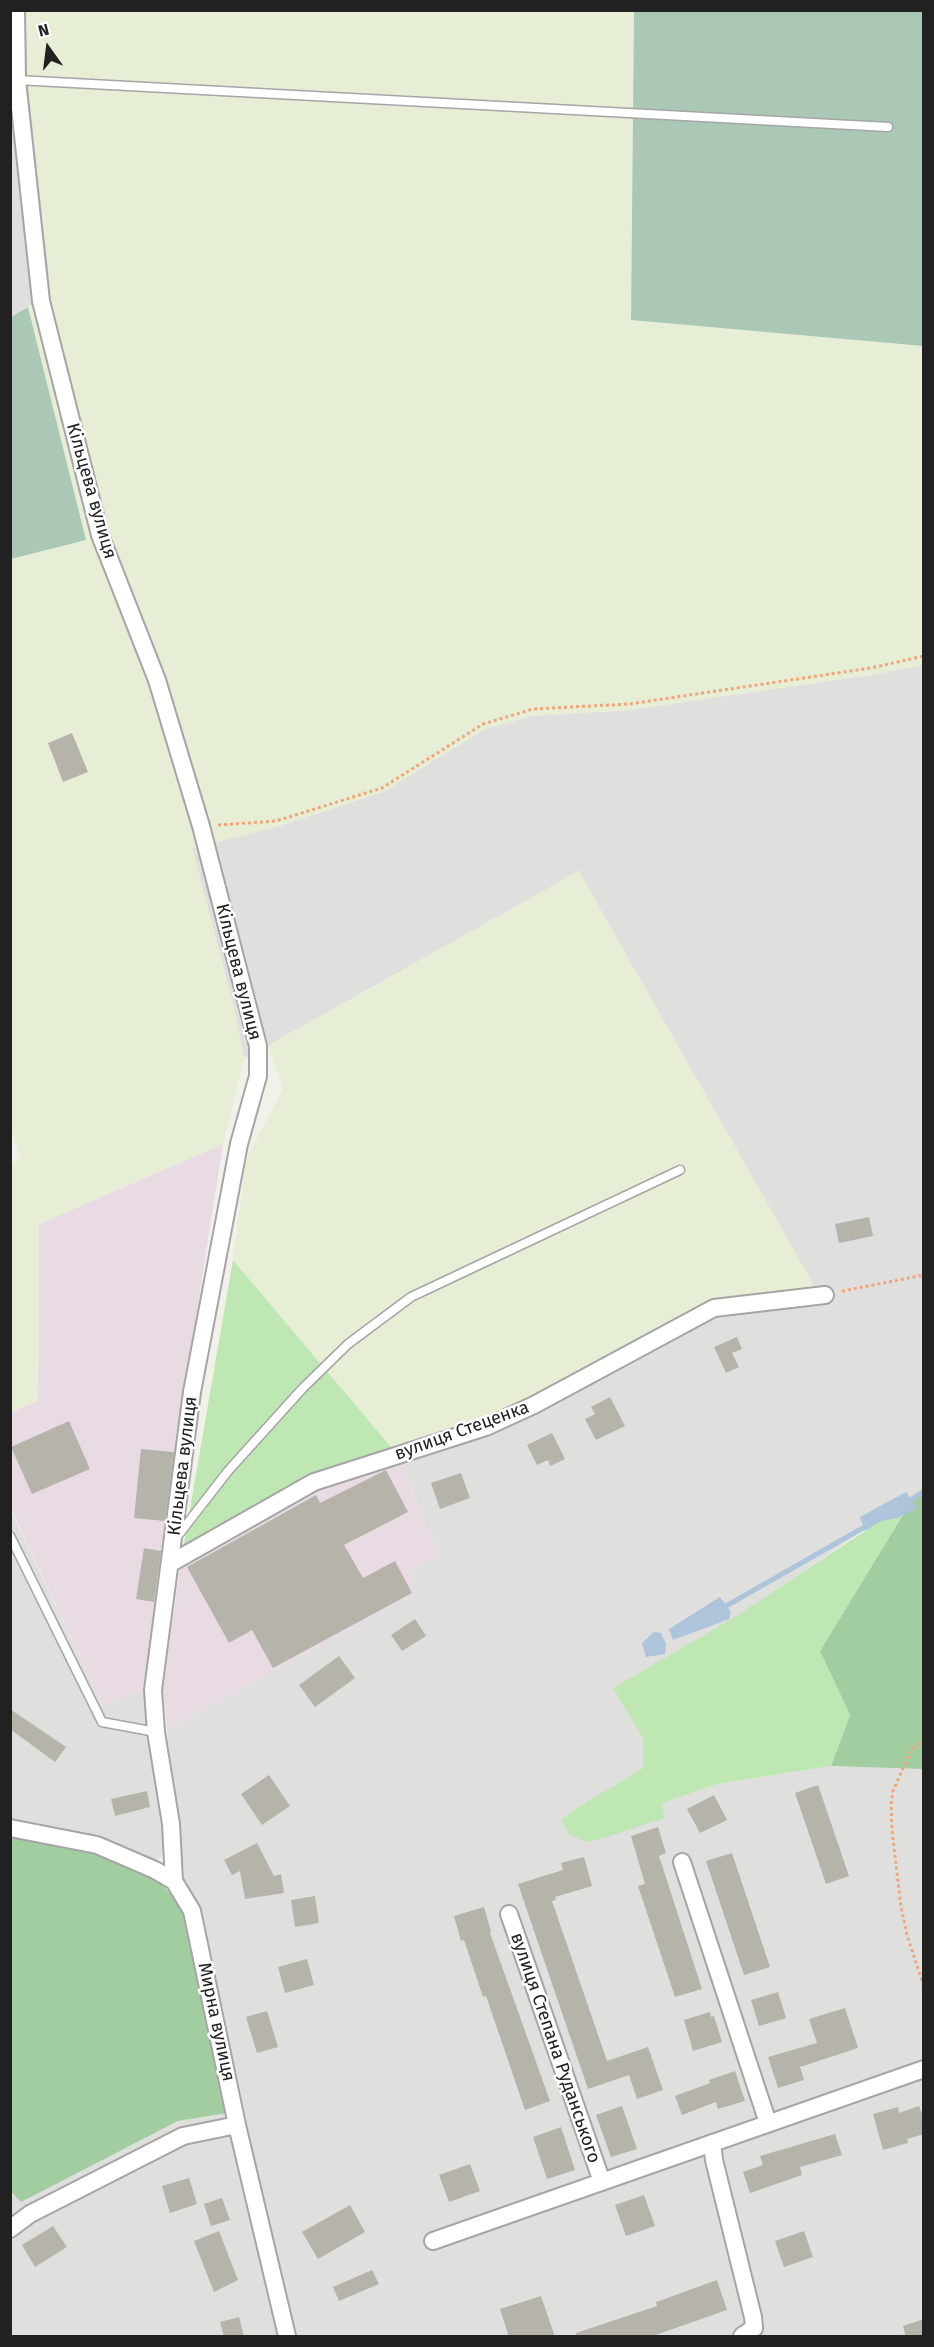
<!DOCTYPE html>
<meta charset="utf-8">
<style>
body{margin:0}
#map{position:relative;width:934px;height:2347px;overflow:hidden;background:#f1f0e9;font-family:"Fira Sans",sans-serif}
canvas{display:block}
.frame{position:absolute;inset:0;border:12px solid #212121;pointer-events:none}
.north{position:absolute;left:18px;top:18px;width:60px;height:60px;-webkit-text-stroke:4px #fff;paint-order:stroke;rotate:346deg;font-size:16px;font-weight:700;line-height:24px;text-align:center;color:#212121}
.north::after{content:'';display:block;margin:auto;width:21px;height:27px;background:#212121;clip-path:polygon(50% 0,100% 100%,50% 72%,0 100%)}
</style>
<div id="map">
<canvas width="934" height="2347"></canvas>
<div class="frame"></div>
<div class="north">N</div>
</div>
<script>
const ctx = document.querySelector('canvas').getContext('2d');
ctx.lineJoin = 'round';
function paint(path, color) {
  ctx.fillStyle = color;
  ctx.fill(path, 'evenodd');
}
function shape(rows) {
  const path = new Path2D();
  for (const r of rows) {
    path.moveTo(r[0], r[1]);
    for (let i = 2; i < r.length; i += 2) path.lineTo(r[i], r[i + 1]);
  }
  return path;
}
function stroke(path, color, width, dash) {
  ctx.strokeStyle = color;
  ctx.lineWidth = width;
  ctx.lineCap = dash ? 'butt' : 'round';
  ctx.setLineDash(dash || []);
  ctx.stroke(path);
}
function label(font, color, halo, rows, align = 'center') {
  ctx.font = font + ' "Fira Sans",sans-serif';
  ctx.lineWidth = 5;
  ctx.setLineDash([]);
  ctx.textBaseline = 'middle';
  ctx.strokeStyle = halo;
  ctx.fillStyle = color;
  for (const [text, x, y, turn = 0] of rows) {
    ctx.save();
    ctx.translate(x, y);
    ctx.rotate((+turn || 0) * Math.PI / 180);
    ctx.textAlign = isNaN(turn) ? turn : align;
    if (halo) ctx.strokeText(text, 0, 0);
    ctx.fillText(text, 0, 0);
    ctx.restore();
  }
}
const residential = shape([
 [10,11,26,11,28,83,51,293,11,317],
 [923,665,923,1490,730,1621,613,1688,643,1739,643,1768,581,1805,561,1821,663,1811,662,1803,718,1784,831,1766,923,1769,923,2336,293,2336,242,2108,182,1880,167,1730,415,1594,408,1571,438,1557,402,1460,579,871,244,1059,233,1004,192,848,276,827,383,792,485,729,532,716,629,710,870,675],
 [10,1509,102,1704,144,1691,147,1733,165,1824,166,1853,156,1861,98,1838,11,1820],
 [228,2113,282,2336,11,2336,10,2192,21,2201,178,2121]
]);
const industrial = shape([
 [223,1144,184,1393,144,1691,102,1704,11,1509,10,1412,38,1401,39,1224],
 [402,1460,438,1557,408,1571,416,1594,167,1730,163,1689,181,1561,316,1486]
]);
const farmland = shape([
 [26,11,634,11,631,320,923,346,923,665,870,675,629,710,532,716,485,729,383,792,276,827,192,848,233,1004,244,1059,223,1144,39,1224,38,1401,11,1412,10,1163,22,1159,10,1125,11,559,86,540,28,307,51,293,28,83],
 [579,871,824,1303,715,1313,402,1460,233,1260,246,1160,283,1089,268,1046]
]);
const grass = shape([
 [233,1260,402,1460,316,1486,181,1561],
 [912,1500,820,1651,850,1715,831,1766,718,1784,662,1803,664,1818,610,1836,587,1842,569,1834,561,1820,581,1805,643,1768,643,1739,613,1688,730,1620]
]);
const forest = shape([
 [923,1490,923,1769,831,1766,850,1715,820,1651,912,1500],
 [11,1836,96,1853,154,1877,177,1900,186,1915,228,2113,178,2121,21,2202,11,2192]
]);
const cemetery = shape([
 [634,11,923,11,923,346,631,320],
 [28,307,86,540,11,559,11,317]
]);
const water = shape([
 [906,1492,917,1508,897,1518,881,1521,865,1531,860,1517],
 [720,1597,731,1612,729,1619,673,1640,669,1629],
 [654,1632,661,1633,666,1644,665,1654,646,1657,642,1643]
]);
const stream = shape([
 [907,1502,924,1491],
 [726,1606,868,1525]
]);
const building = shape([
 [72,733,88,772,63,782,48,743],
 [869,1217,873,1236,839,1243,835,1224],
 [737,1337,742,1349,732,1353,739,1367,726,1373,714,1347],
 [610,1397,625,1426,596,1440,585,1419,595,1414,591,1407],
 [69,1421,90,1469,32,1494,11,1447],
 [552,1433,565,1459,550,1466,548,1460,537,1465,527,1445],
 [141,1449,174,1452,165,1521,134,1518],
 [386,1470,408,1512,344,1545,363,1578,395,1561,412,1593,273,1668,252,1630,229,1643,187,1567,316,1495,320,1503],
 [461,1473,470,1498,440,1509,431,1483],
 [144,1548,161,1551,154,1602,136,1599],
 [415,1619,426,1636,402,1651,391,1635],
 [339,1656,355,1678,315,1707,299,1685],
 [10,1709,66,1747,55,1762,10,1729],
 [269,1775,290,1806,262,1825,241,1794],
 [818,1785,849,1876,826,1884,795,1793],
 [147,1791,150,1807,115,1816,111,1799],
 [714,1795,727,1820,700,1833,687,1809],
 [658,1827,666,1853,659,1856,702,1989,675,1997,638,1886,645,1884,631,1836],
 [257,1843,274,1876,281,1874,284,1893,245,1899,240,1871,232,1875,224,1860],
 [732,1853,770,1967,744,1975,706,1861],
 [584,1857,592,1886,555,1897,556,1900,552,1901,607,2061,648,2047,663,2090,637,2099,629,2075,588,2089,518,1884,563,1870,561,1863],
 [315,1896,319,1923,295,1927,291,1900],
 [484,1907,491,1932,490,1933,550,2101,525,2110,486,1996,483,1997,464,1940,461,1941,454,1916],
 [307,1959,314,1985,285,1993,278,1967],
 [778,1992,786,2018,759,2026,751,2000],
 [845,2008,858,2048,800,2067,804,2080,778,2088,768,2057,817,2043,809,2019],
 [267,2011,278,2047,257,2053,246,2017],
 [710,2012,711,2017,714,2016,722,2042,693,2051,684,2020],
 [735,2071,745,2101,718,2109,716,2102,682,2115,675,2096,710,2083,709,2080],
 [622,2106,637,2149,611,2157,596,2115],
 [919,2106,924,2119,924,2134,907,2139,908,2143,883,2150,873,2114,898,2107,899,2113],
 [561,2127,575,2170,547,2179,533,2137],
 [835,2134,842,2155,800,2167,802,2175,750,2193,743,2172,763,2165,760,2156],
 [470,2164,480,2191,449,2202,439,2175],
 [189,2178,197,2204,170,2213,162,2186],
 [644,2195,655,2226,626,2236,615,2205],
 [222,2198,230,2220,211,2226,204,2204],
 [350,2205,365,2232,318,2259,302,2232],
 [53,2226,67,2247,35,2267,22,2245],
 [219,2231,238,2280,214,2292,194,2241],
 [804,2231,813,2257,784,2267,775,2241],
 [372,2270,379,2284,339,2301,333,2287],
 [717,2280,727,2310,650,2337,576,2337,576,2333,657,2306,656,2302],
 [541,2296,555,2337,509,2337,500,2309],
 [239,2317,244,2337,224,2337,220,2322],
 [924,2319,924,2337,906,2337,903,2326]
]);
const path = shape([
 [218,825,276,821,382,788,483,724,533,709,629,704,871,668,924,656],
 [842,1291,924,1275],
 [924,1739,911,1750,893,1791,891,1804,892,1830,901,1907,907,1935,924,1987]
]);
const service = shape([
 [17,80,888,127],
 [10,1536,102,1722,156,1732],
 [176,1538,228,1471,302,1389,348,1344,411,1297,680,1170]
]);
const minor = shape([
 [16,10,17,80,41,301,100,535,157,680,201,826,258,1046,258,1076,239,1144,192,1392,153,1690,156,1732,171,1824,174,1881],
 [171,1563,314,1482,486,1427,534,1405,714,1308,825,1295],
 [10,1828,97,1845,155,1870,174,1881,192,1911,237,2125,287,2336],
 [682,1862,768,2123],
 [509,1914,602,2182],
 [712,2143,714,2160,753,2317,754,2328,742,2336],
 [10,2229,30,2214,183,2136,237,2125],
 [433,2241,924,2069]
]);
const streetNames = [
 ["Кільцева вулиця",91,491,74],
 ["Кільцева вулиця",238,972,76],
 ["вулиця Стеценка",462,1431,-20],
 ["Кільцева вулиця",183,1466,-83],
 ["Мирна вулиця",216,2022,78],
 ["вулиця Степана Руданського",555,2048,71]
];
paint(residential, '#dfdfde');
paint(industrial, '#e9dbe3');
paint(farmland, '#e6eed6');
paint(grass, '#bfe7b3');
paint(forest, '#a2cda1');
paint(cemetery, '#abc8b7');
paint(water, '#adc4db');
stroke(stream, '#adc4db', 5);
paint(building, '#b6b3ab');
stroke(service, '#a5a5a5', 11);
stroke(minor, '#a5a5a5', 20);
stroke(path, '#f1a57a', 3, [3, 3]);
stroke(service, '#fff', 8);
stroke(minor, '#fff', 16);
label('18px', '#212121', '#fff', streetNames);
</script>
